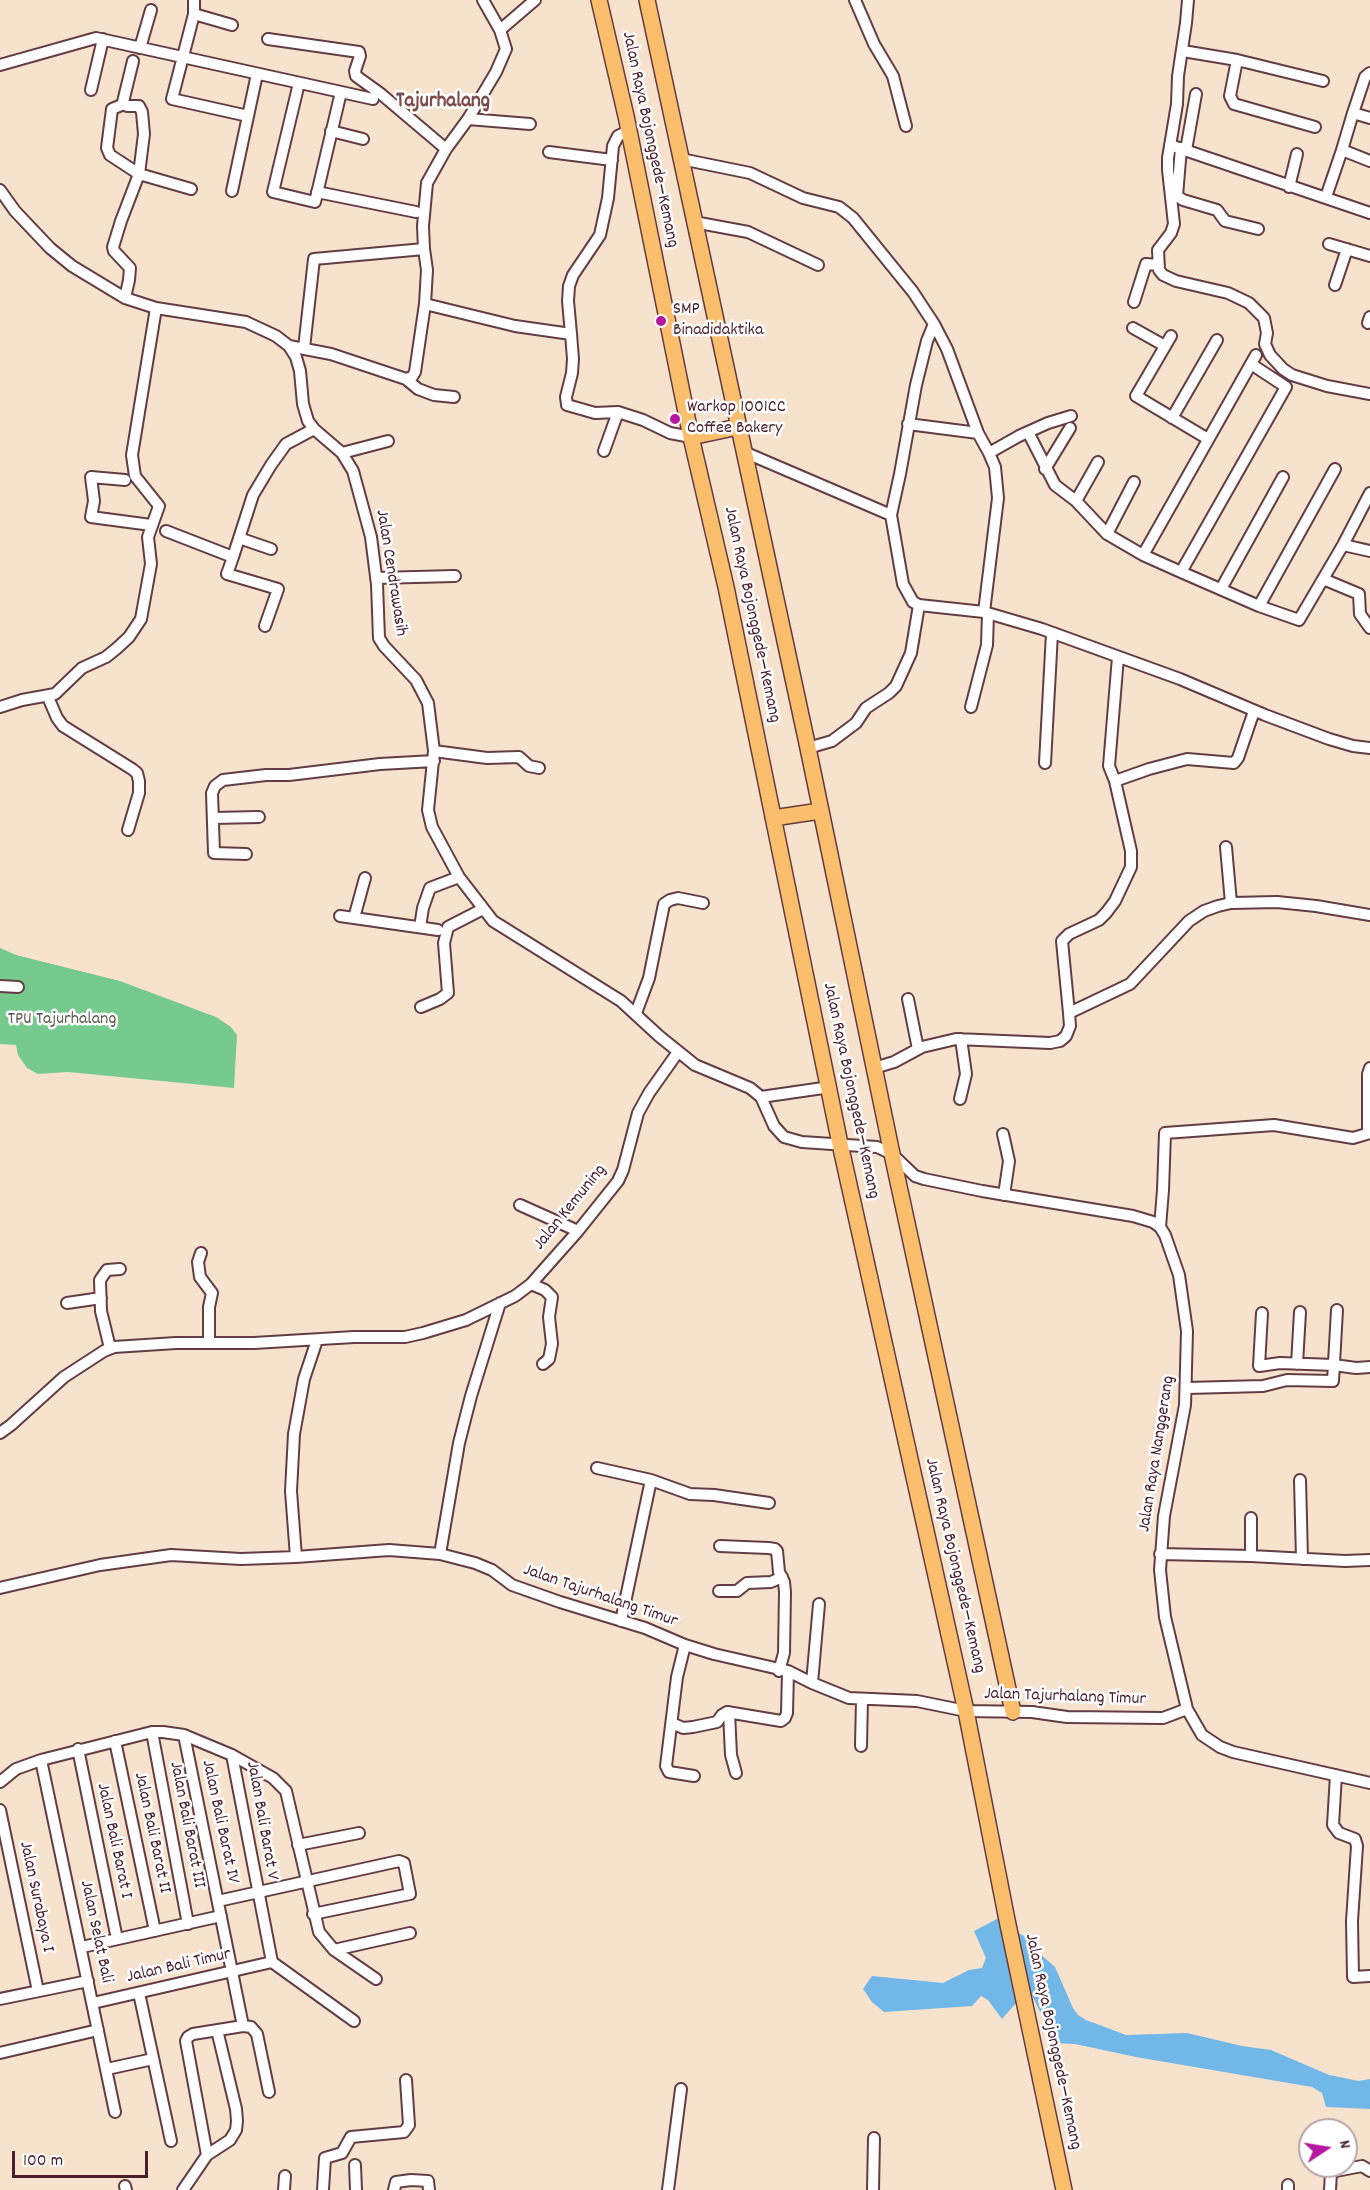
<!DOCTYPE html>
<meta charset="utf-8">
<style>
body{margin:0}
#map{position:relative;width:1370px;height:2190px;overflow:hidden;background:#f7e3cd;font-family:Dekko,sans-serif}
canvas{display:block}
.north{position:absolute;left:1298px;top:2118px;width:60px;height:60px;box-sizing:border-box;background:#fff;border:2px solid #b7a5aa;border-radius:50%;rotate:78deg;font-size:16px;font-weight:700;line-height:24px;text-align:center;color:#4a1f2b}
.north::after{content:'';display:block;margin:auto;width:21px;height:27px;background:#b5179e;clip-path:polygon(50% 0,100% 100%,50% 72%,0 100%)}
.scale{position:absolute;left:12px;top:2151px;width:136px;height:27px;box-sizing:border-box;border:3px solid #4a1f2b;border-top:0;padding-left:8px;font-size:18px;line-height:21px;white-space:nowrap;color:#4a1f2b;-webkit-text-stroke:4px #fff;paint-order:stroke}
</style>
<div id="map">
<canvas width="1370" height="2190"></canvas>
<div class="north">N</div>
<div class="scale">100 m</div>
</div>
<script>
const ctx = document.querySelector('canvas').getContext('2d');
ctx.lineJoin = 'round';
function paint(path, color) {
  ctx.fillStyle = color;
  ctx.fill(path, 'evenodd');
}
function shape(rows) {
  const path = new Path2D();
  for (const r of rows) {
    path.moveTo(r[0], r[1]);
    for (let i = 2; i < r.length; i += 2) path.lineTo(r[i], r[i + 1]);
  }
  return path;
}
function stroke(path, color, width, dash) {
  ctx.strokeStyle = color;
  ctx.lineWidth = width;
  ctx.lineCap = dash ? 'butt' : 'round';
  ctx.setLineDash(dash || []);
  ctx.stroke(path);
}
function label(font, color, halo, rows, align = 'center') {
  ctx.font = font + ' Dekko,sans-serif';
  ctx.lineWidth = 5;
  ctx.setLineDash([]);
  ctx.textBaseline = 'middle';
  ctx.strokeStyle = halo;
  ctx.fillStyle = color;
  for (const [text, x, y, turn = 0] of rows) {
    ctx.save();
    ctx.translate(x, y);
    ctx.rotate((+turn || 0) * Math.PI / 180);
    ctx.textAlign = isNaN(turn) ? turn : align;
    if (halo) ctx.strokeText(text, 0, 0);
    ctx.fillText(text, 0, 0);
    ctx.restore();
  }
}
const green = shape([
 [0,948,16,955,120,981,216,1017,231,1027,237,1035,234,1088,68,1072,38,1074,27,1068,18,1055,16,1045,0,1044]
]);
const water = shape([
 [997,1919,1009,1919,1023,1995,1002,2019,988,2000,981,1996,972,2006,884,2012,872,2002,863,1989,872,1976,943,1983,969,1970,982,1968,986,1958,974,1931],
 [1015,1931,1024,1936,1038,1952,1055,1967,1073,2008,1078,2015,1086,2020,1126,2035,1187,2033,1242,2046,1271,2050,1329,2075,1359,2081,1370,2079,1370,2109,1326,2107,1322,2093,1312,2087,1136,2057,1075,2044,1054,2043,1048,2036,1045,2022,1028,1987]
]);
const minor = shape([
 [194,0,194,14,172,99,248,116],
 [855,0,874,44,893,76,906,126],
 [1188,0,1186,23,1178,76,1177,104,1168,158,1168,170,1174,224,1171,233,1158,250,1159,270,1163,275,1176,281,1228,293,1249,303,1264,318,1267,333,1265,344,1270,355,1283,369,1292,375,1327,386,1370,394],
 [194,14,232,25],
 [500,30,535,0],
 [268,39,359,52,360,56,355,71,356,76,381,94,446,149],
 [140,48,151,10],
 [1183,51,1237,60,1323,81],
 [1237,60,1230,96,1234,104,1315,127],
 [133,61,123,102,127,106,139,106,142,112,144,134,139,174,191,189],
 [0,65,96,38,373,99],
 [299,83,273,192,315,202,341,92],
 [91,90,103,39],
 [124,104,112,109,107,148,110,155,139,174,121,221,113,247,114,251,130,268,129,280,125,298],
 [1353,113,1365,77,1370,73],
 [1370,118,1353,113,1342,150,1370,161],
 [468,119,530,124],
 [331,131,363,139],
 [1170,145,1370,213],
 [1181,148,1177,196,1183,200,1217,210,1225,221,1258,229],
 [1186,150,1196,94],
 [549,152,612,160],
 [681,159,750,173,803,198,839,207,853,218,913,292,934,324,947,349,978,433,989,453,1019,436,1048,423,1071,416],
 [1289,187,1297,154],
 [0,190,15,211,50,248,72,266,125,298,156,308,246,322,276,336,289,346,296,357,300,371,303,404,308,421,314,429,342,453,353,471,371,537,377,584,379,638,384,646,416,680,428,703,434,751,428,810,432,827,459,877,493,921,621,1001,659,1036,695,1065,750,1088,761,1097,774,1126,784,1137,802,1142,877,1147,892,1154,915,1176,924,1179,982,1191,1133,1216,1153,1222,1160,1227,1165,1235,1179,1275,1187,1331,1185,1405,1164,1516,1160,1570,1165,1617,1187,1709,1202,1735,1220,1747,1233,1752,1370,1783],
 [232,191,257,74],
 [317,192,416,212],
 [1326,197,1342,150],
 [694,222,748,232,818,265],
 [1329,244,1370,256],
 [1335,285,1347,249],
 [1134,302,1146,264,1158,265],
 [425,304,427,270,424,249,423,226,427,183,446,149,468,119,496,72,506,49,500,30,483,0],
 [1368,323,1370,317],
 [934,324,927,341,916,385,900,474,891,515,903,584,913,602,919,605,984,612,998,498,995,467,989,453],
 [1133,328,1165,346],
 [571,334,568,301,569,286,573,275,600,235,608,198,613,146,618,136,628,131],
 [1171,336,1136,396,1208,439],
 [289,346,331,354,406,379,412,377,415,372,425,304,515,326,571,334,573,359,572,373,566,397,567,405,595,413,618,412,643,420,670,433,691,437],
 [304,348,314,259,424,249],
 [406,379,418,389,434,395,454,397],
 [1172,418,1217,340],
 [908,424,978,433],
 [1028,432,1055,485,1076,501,1107,534,1143,555,1181,572,1259,606,1299,620,1343,545,1370,493],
 [604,451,618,412],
 [744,452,891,515],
 [342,453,388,441],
 [1045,469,1070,428],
 [125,480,91,477,94,501,91,517,151,525],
 [1076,501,1098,462],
 [166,531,233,557,253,495,271,465,286,444,314,429],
 [1107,534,1134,482],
 [239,538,271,549],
 [1343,545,1370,551],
 [1143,555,1256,355],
 [233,557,227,574,278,589,265,626],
 [1181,572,1286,387,1251,364],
 [376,578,455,576],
 [1323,579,1359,594,1360,614,1370,628],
 [1221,589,1283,477],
 [1259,606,1335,469],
 [984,612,1042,629,1180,679,1265,715,1329,739,1353,746,1370,748],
 [48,697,57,718,63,726,132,769,137,773,139,781,139,793,128,830],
 [0,707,22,700,55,694,82,668,106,657,116,649,129,637,141,619,151,564,148,537,159,506,135,476,132,455,156,308],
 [971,707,987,645,988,613],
 [808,748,832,741,856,723,866,708,889,693,896,686,911,653,919,605],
 [434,751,487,758,519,757,529,766,539,768],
 [1045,763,1052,633],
 [1115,781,1149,769,1187,759,1234,763,1238,758,1254,711],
 [213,818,259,817],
 [1226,847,1231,903],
 [246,854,214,853,212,793,215,786,223,780,266,775,289,775,380,764,434,761],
 [340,916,438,930],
 [354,918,365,878],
 [420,927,423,908,430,888,459,877],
 [0,986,18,987],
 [908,999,918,1049],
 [421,1007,440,999,448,993,444,943,448,927,483,909],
 [636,1013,649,978,664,904,670,900,678,898,703,903],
 [1069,1013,1130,984,1189,921,1204,911,1218,906,1231,903,1277,902,1316,906,1370,915],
 [874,1068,894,1062,922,1047,956,1039,1050,1043,1060,1041,1066,1036,1070,1026,1069,1013,1062,941,1069,934,1099,920,1106,913,1115,901,1131,867,1131,851,1115,781,1109,766,1118,657],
 [761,1097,830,1087],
 [960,1099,966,1074,961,1039],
 [1368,1133,1368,1074,1370,1068],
 [1003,1134,1009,1161,1004,1195],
 [520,1205,578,1231],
 [1160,1227,1163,1190,1165,1133,1274,1125,1353,1138,1370,1133],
 [201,1253,198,1262,200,1277,212,1293,209,1307,209,1343],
 [531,1284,545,1290,552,1297,549,1317,552,1344,549,1359,543,1364],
 [67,1303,101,1298],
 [1262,1313,1259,1366,1280,1363,1334,1365,1356,1368,1370,1367],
 [110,1348,101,1311,100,1280,107,1270,120,1269],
 [1297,1364,1300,1312],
 [1187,1388,1263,1386,1287,1380,1333,1381,1337,1310],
 [0,1433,11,1425,64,1377,104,1351,114,1347,176,1343,254,1343,354,1337,405,1337,423,1333,466,1320,515,1296,531,1284,578,1231,618,1181,623,1170,638,1113,649,1093,678,1052],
 [597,1468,651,1480],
 [1300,1480,1302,1559],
 [1251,1518,1251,1556],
 [720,1546,768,1548,775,1549,777,1551,779,1572,784,1582,785,1592,784,1653,779,1671],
 [440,1554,459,1443,471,1396,500,1303],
 [1160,1554,1251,1556,1345,1561,1370,1560],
 [296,1557,291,1491,294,1434,304,1379,317,1340],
 [0,1588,100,1565,171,1555,241,1559,296,1557,389,1550,440,1554,475,1563,492,1570,512,1585,560,1602,645,1628,685,1645,714,1654,788,1671,812,1683,849,1698,917,1701,966,1711,1032,1712,1067,1717,1163,1718,1187,1709],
 [719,1591,737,1591,747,1583,771,1582,782,1577],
 [621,1621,651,1480,690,1494,714,1495,769,1503],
 [685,1645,677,1677,666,1766,669,1772,694,1776],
 [812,1683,819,1604],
 [729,1712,731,1755,736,1773],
 [672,1723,683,1728,693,1727,717,1722,722,1715,727,1712,781,1721,785,1718,787,1713,788,1671],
 [152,1732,188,1924],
 [184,1735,243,2026],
 [115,1741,155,1931],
 [861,1746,862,1699],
 [78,1749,117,1939],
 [232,1755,272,1962,354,2021],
 [41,1760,115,2112],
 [1336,1775,1333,1825,1339,1833,1355,1839,1357,1846,1352,1921,1353,1977,1370,1976],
 [0,1782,16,1769,41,1760,152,1732,163,1732,184,1735,232,1755,273,1778,286,1791,319,1932,334,1950,376,1979],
 [0,1810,38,1991],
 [298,1845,359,1833],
 [218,1901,399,1861,404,1863,410,1894,313,1914],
 [82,1947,221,1916],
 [334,1950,410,1933],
 [139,1993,171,2141],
 [0,1999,88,1981],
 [93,2003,272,1962],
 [0,2053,98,2030],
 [107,2069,153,2059],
 [207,2155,230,2140,236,2130,237,2121,236,2109,217,2030],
 [355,2165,356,2190],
 [1288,2185,1288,2190],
 [125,2186,126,2190],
 [183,2190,207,2155,186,2041,188,2037,193,2034,243,2026,251,2027,257,2034,269,2092],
 [284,2190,285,2176],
 [323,2190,325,2158,342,2153,351,2137,404,2132,409,2125,406,2080],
 [394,2190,396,2182,411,2180,428,2181,429,2190],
 [668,2190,681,2089],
 [873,2190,874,2138],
 [1330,2190,1331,2172,1362,2166,1370,2171]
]);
const highway = shape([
 [599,0,626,116,691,437,726,587,840,1144,966,1711,1007,1920,1064,2190],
 [647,0,808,748,892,1154,1013,1712],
 [691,437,738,427],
 [773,818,820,811]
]);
const markers = [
 [661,321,6,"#b5179e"],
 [675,419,6,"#b5179e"]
];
const streetNames = [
 ["Jalan Raya Bojonggede—Kemang",649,140,78],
 ["Jalan Cendrawasih",390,573,81],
 ["Jalan Raya Bojonggede—Kemang",751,615,78],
 ["Jalan Raya Bojonggede—Kemang",850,1091,78],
 ["Jalan Kemuning",571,1208,-51],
 ["Jalan Raya Nanggerang",1158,1454,-81],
 ["Jalan Raya Bojonggede—Kemang",954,1566,77],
 ["Jalan Tajurhalang Timur",600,1597,19],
 ["Jalan Tajurhalang Timur",1065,1698,2],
 ["Jalan Bali Barat V",261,1821,80],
 ["Jalan Bali Barat IV",219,1822,78],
 ["Jalan Bali Barat III",186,1825,79],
 ["Jalan Bali Barat II",151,1833,78],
 ["Jalan Bali Barat I",113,1841,78],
 ["Jalan Surabaya I",35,1897,78],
 ["Jalan Selat Bali",95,1932,78],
 ["Jalan Bali Timur",179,1967,-13],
 ["Jalan Raya Bojonggede—Kemang",1052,2042,78]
];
const poiNames = [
 ["SMP",673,311],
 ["Binadidaktika",673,332],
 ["Warkop 1001CC",687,409],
 ["Coffee Bakery",687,430]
];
const parkNames = [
 ["TPU Tajurhalang",62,1021]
];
const quarterNames = [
 ["Tajurhalang",443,103]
];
paint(green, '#77ca8d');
paint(water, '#71b7e8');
stroke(minor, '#643c43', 14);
stroke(highway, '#643c43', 18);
stroke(minor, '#fff', 10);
stroke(highway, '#fabe6d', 15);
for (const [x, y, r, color] of markers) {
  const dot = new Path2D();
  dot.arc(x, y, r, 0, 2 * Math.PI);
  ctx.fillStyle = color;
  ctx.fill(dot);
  stroke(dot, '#fff', 2);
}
label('18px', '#4a1f2b', '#fff', streetNames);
label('18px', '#4a1f2b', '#fff', poiNames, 'left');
label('18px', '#5a5b4d', '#fff', parkNames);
label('bold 21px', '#7c4c48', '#fff', quarterNames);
</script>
